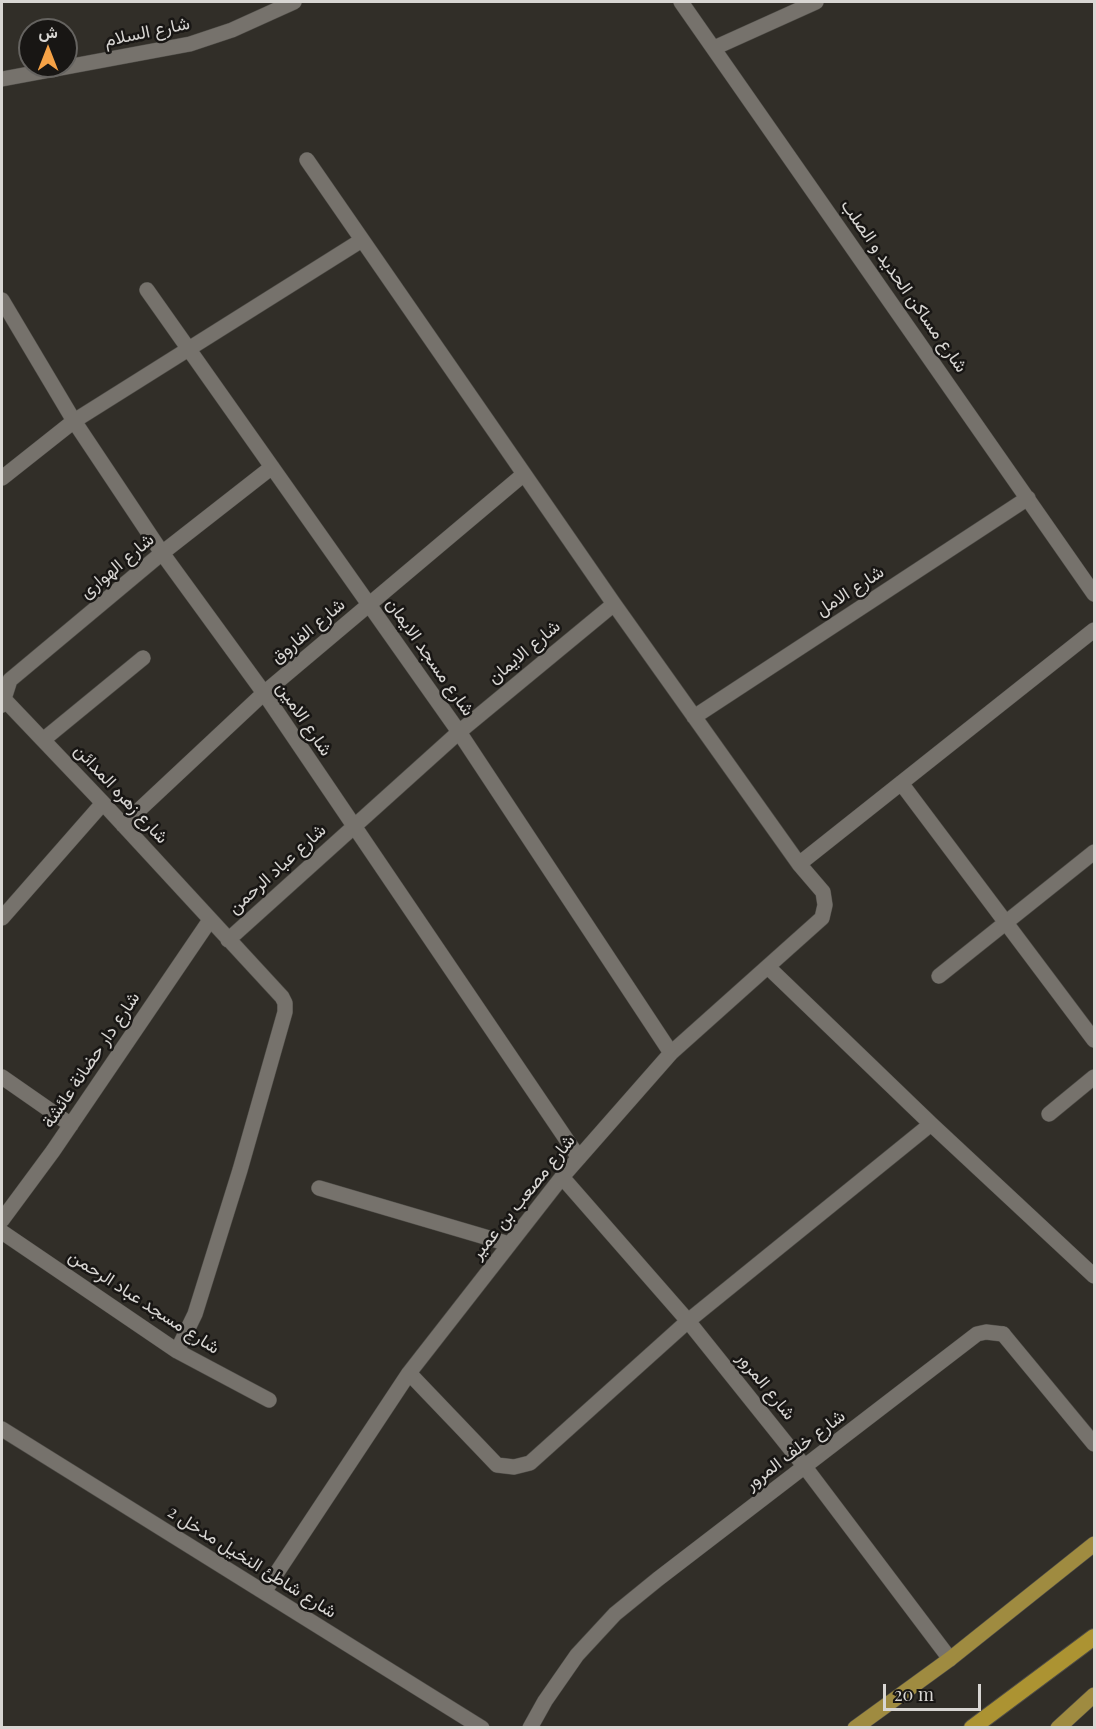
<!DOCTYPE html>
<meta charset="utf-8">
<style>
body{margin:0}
#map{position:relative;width:1096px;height:1729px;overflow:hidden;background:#312e28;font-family:"Playfair Display",Vazirmatn,serif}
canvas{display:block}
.frame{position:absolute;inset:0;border:3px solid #d8d6d3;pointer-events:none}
.north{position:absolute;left:18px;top:18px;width:60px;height:60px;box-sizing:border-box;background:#181614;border:2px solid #656360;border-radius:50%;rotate:0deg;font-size:16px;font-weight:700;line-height:24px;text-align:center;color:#d8d6d3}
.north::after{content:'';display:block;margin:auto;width:21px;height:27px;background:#f6a246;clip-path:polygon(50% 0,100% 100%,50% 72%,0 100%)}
.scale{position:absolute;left:883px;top:1684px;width:98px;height:27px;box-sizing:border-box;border:3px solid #d8d6d3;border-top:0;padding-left:8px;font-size:18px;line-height:21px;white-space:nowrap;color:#d8d6d3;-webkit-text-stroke:4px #181614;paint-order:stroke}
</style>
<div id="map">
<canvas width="1096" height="1729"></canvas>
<div class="frame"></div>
<div class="north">ش</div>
<div class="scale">20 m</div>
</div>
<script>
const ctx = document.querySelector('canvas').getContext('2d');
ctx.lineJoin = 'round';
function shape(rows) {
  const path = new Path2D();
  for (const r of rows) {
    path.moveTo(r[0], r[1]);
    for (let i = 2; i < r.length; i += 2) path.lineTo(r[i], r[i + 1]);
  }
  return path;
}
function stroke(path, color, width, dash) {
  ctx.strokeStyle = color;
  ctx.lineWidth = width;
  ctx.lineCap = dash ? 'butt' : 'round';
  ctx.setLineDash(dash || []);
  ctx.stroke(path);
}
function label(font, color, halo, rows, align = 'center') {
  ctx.font = font + ' "Playfair Display",Vazirmatn,serif';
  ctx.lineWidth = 5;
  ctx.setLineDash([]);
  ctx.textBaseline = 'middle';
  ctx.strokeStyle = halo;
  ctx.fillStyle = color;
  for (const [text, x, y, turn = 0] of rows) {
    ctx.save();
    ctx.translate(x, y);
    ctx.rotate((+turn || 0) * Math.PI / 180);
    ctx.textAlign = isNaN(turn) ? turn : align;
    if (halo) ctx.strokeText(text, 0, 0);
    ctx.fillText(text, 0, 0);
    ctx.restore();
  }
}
const pedestrian = shape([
 [1003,1334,1094,1444]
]);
const minor = shape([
 [681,2,1094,594],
 [714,48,816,2],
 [2,79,190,44,232,30,294,2],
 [147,290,459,732,671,1053],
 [2,300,74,421,162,553,264,693,579,1158],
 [2,478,74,421,362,240],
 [2,697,103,803,282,997,285,1003,285,1012,240,1170,195,1314,177,1351],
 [2,705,10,680,162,553,272,467],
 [694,717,1028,498],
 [43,740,143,658],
 [901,783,1094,1040],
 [123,825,264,693,524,474],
 [799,864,1094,630],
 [2,918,103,803],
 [228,940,459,732,614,604],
 [768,967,931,1124,1094,1276],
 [939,976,1094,852],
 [2,1077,71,1125],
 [1049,1114,1094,1077],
 [562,1177,688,1321,805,1467,950,1659],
 [319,1188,509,1244],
 [2,1220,53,1151,210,920],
 [2,1232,177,1351,269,1400],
 [409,1373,497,1465,514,1467,530,1463,688,1321,931,1124],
 [2,1429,482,1728],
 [264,1592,409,1373,562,1177,671,1053,822,918,825,905,823,892,799,864,614,604,307,160],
 [530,1728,545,1701,577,1655,615,1614,658,1579,977,1334,986,1332,1003,1334]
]);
const primary = shape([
 [855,1728,950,1659,1094,1544],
 [1058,1728,1094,1695]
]);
const trunk = shape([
 [972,1728,1094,1637]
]);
const streetNames = [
 ["شارع السلام",147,32,-12],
 ["شارع مساكن الحديد و الصلب",904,286,55],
 ["شارع الهوارى",117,566,-40],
 ["شارع الامل",850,591,-33],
 ["شارع الفاروق",308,631,-40],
 ["شارع الايمان",524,652,-40],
 ["شارع مسجد الايمان",430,657,55],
 ["شارع الامين",304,719,56],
 ["شارع زهره المدائن",121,794,47],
 ["شارع عباد الرحمن",277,869,-42],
 ["شارع دار حضانة عائشة",91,1060,-56],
 ["شارع مصعب بن عمير",523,1197,-51],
 ["شارع مسجد عباد الرحمن",144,1302,33],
 ["شارع المرور",766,1386,51],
 ["شارع خلف المرور",795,1450,-37],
 ["شارع شاطئ النخيل مدخل 2",252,1562,32]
];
stroke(pedestrian, '#4e4c47', 16);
stroke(minor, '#4e4c47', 16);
stroke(primary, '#4e4c47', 16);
stroke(trunk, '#4e4c47', 18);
stroke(pedestrian, '#76726c', 15);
stroke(minor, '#76726c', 15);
stroke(primary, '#9f8b40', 15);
stroke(trunk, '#ac9332', 16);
label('18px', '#d8d6d3', '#181614', streetNames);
</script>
